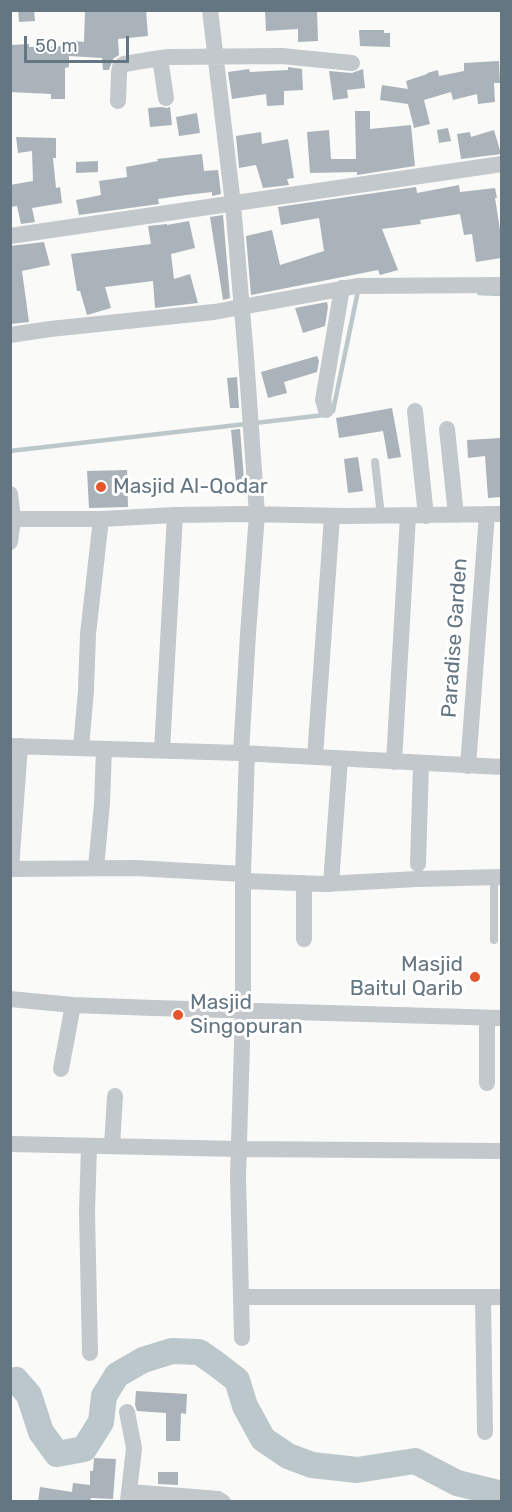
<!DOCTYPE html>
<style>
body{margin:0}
#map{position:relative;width:512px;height:1512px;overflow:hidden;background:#fafaf8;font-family:Rubik,sans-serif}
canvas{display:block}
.frame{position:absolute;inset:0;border:12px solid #657683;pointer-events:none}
.scale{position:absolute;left:24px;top:36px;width:105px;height:27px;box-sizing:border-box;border:3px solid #657683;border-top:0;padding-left:8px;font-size:18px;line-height:21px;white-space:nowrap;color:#657683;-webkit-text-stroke:4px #fff;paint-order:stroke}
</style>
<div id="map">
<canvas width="512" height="1512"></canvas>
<div class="frame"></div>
<div class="scale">50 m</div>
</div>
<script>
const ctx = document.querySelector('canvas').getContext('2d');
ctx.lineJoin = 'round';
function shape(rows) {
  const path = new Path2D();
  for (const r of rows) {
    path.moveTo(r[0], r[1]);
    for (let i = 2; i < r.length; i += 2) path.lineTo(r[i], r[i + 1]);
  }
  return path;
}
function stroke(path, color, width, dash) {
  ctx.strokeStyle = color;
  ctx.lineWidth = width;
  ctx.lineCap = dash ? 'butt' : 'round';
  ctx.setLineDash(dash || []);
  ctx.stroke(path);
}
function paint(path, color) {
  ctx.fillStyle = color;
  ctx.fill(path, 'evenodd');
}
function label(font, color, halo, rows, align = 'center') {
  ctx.font = font + ' Rubik,sans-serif';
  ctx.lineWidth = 6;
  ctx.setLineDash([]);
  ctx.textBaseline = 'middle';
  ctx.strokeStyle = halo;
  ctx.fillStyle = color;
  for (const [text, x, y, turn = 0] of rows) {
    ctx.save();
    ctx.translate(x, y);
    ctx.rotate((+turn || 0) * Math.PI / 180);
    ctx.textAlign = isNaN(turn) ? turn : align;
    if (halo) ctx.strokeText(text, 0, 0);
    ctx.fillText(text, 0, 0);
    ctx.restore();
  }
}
const stream = shape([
 [479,293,502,294],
 [333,411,358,291,360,291],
 [255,423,324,415],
 [10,451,246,424]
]);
const river = shape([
 [10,1382,16,1380,29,1395,41,1432,57,1454,84,1449,101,1422,104,1396,117,1375,143,1360,172,1351,199,1352,215,1363,237,1380,245,1406,263,1439,288,1456,312,1465,357,1470,415,1461,457,1483,502,1494]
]);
const building = shape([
 [18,10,34,10,35,21,19,22],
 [85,10,146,10,148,36,118,39,119,55,113,59,109,70,103,70,102,58,69,56,69,67,65,68,65,99,51,99,51,94,10,92,10,45,29,44,29,47,73,46,74,41,84,42],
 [265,10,317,10,318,41,298,42,298,29,266,31],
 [359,30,384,30,384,33,390,33,390,47,360,46],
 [499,61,500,83,494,83,495,102,478,104,477,94,453,100,451,92,424,100,430,124,414,128,408,104,380,100,382,85,408,89,406,81,427,74,427,73,438,70,439,76,464,71,464,63],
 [288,67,302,69,303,90,284,91,284,105,267,106,266,94,232,99,228,72,249,69,250,72,288,70],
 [363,69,365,88,347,90,348,98,333,100,329,71,352,73],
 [161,107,167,108,170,107,172,125,150,127,148,108],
 [355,111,370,111,370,129,411,125,415,166,357,175,357,172,310,173,307,132,329,130,331,159,356,159],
 [197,113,200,133,179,136,176,117],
 [448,128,451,141,439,143,437,130],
 [494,130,501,154,461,159,457,134,470,132,471,137],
 [261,132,262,144,288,139,294,178,287,179,289,185,263,188,256,165,239,168,236,136],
 [16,137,56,138,56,158,53,158,56,188,60,187,62,203,32,208,35,222,21,224,17,206,10,207,10,185,33,181,32,151,18,153],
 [202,154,204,171,218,170,221,194,212,196,212,192,186,195,158,199,159,204,79,215,76,200,101,195,99,181,127,177,126,167,158,161,157,159],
 [98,161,98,172,76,173,76,162],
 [459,185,460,192,495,188,497,198,495,198,501,236,501,258,476,262,472,234,464,235,460,214,420,220,421,224,382,229,398,270,380,275,378,270,251,295,246,236,272,230,280,265,324,251,319,218,281,225,278,207,416,187,417,193],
 [223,215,230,298,223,300,210,217],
 [189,221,195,248,171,254,174,279,190,274,198,303,155,308,153,281,105,287,111,308,87,315,80,291,77,291,71,254,151,244,148,226,167,224,167,225],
 [44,242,50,265,22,271,29,322,10,324,10,246],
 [327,302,328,307,325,326,303,333,295,308],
 [317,356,319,361,317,372,284,382,287,393,268,398,261,372],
 [237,377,239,408,230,408,227,378],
 [392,408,401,457,388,459,383,431,339,438,336,418],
 [240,429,245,492,237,493,231,430],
 [501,438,501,497,488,498,485,456,468,458,467,440],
 [358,457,363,491,348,493,344,459],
 [127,470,128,507,89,508,87,471],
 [136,1391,187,1394,186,1414,181,1413,180,1441,166,1441,166,1413,137,1411,135,1405],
 [94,1458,116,1459,113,1499,91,1498,90,1502,38,1502,40,1487,72,1492,73,1483,90,1485,90,1471,93,1471],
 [158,1472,178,1472,178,1485,158,1484]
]);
const lane = shape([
 [375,462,381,516],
 [494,878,494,940]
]);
const street = shape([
 [210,10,233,204,246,357,257,514,248,634,241,753],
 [166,98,160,58,169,57,282,56,352,63],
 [118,101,119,73,120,67,124,64,160,58],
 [10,236,502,164],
 [10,335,50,329,214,312,357,286,502,285],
 [326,410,323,400,342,288],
 [415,411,426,516],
 [447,429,456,515],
 [10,494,13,519,10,542],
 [10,519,101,519,175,515,248,514,344,516,502,514],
 [10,746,241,753,502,767],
 [81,748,86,690,88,634,101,519],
 [162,750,175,515],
 [315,757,332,516],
 [394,762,408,516],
 [468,766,487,514],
 [418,864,421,764],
 [96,868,102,803,104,749],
 [10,869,135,868,243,874],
 [11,869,20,746],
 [244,881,325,884,417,879,502,877],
 [304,883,304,939],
 [331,884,340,759],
 [10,999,73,1005,154,1008,502,1018],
 [61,1069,73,1005],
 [487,1083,487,1018],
 [10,1144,239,1149,502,1151],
 [89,1146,87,1212,90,1353],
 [112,1146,115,1096],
 [241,1297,502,1297],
 [483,1298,485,1432],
 [242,1338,238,1177,243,1010,243,874,247,753],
 [127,1412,134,1448,128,1501],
 [129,1492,207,1498,218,1499,223,1502]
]);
const markers = [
 [101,487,6,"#e4572e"],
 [475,977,6,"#e4572e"],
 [178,1015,6,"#e4572e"]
];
const poiNames = [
 ["Masjid Al-Qodar",113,487],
 ["Masjid",463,965,"right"],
 ["Baitul Qarib",463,989,"right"],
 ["Masjid",190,1003],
 ["Singopuran",190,1027]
];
const streetNames = [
 ["Paradise Garden",455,638,-86]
];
stroke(stream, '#bbc7cb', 4.5);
stroke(river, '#bbc7cb', 26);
paint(building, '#aab3b9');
stroke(lane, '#c3c8cc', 8);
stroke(street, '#c3c8cc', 16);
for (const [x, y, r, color] of markers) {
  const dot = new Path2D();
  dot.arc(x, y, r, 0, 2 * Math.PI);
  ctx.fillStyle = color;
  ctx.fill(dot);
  stroke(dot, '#fff', 2);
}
label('21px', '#657683', '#fff', poiNames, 'left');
label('21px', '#657683', '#fff', streetNames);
</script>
